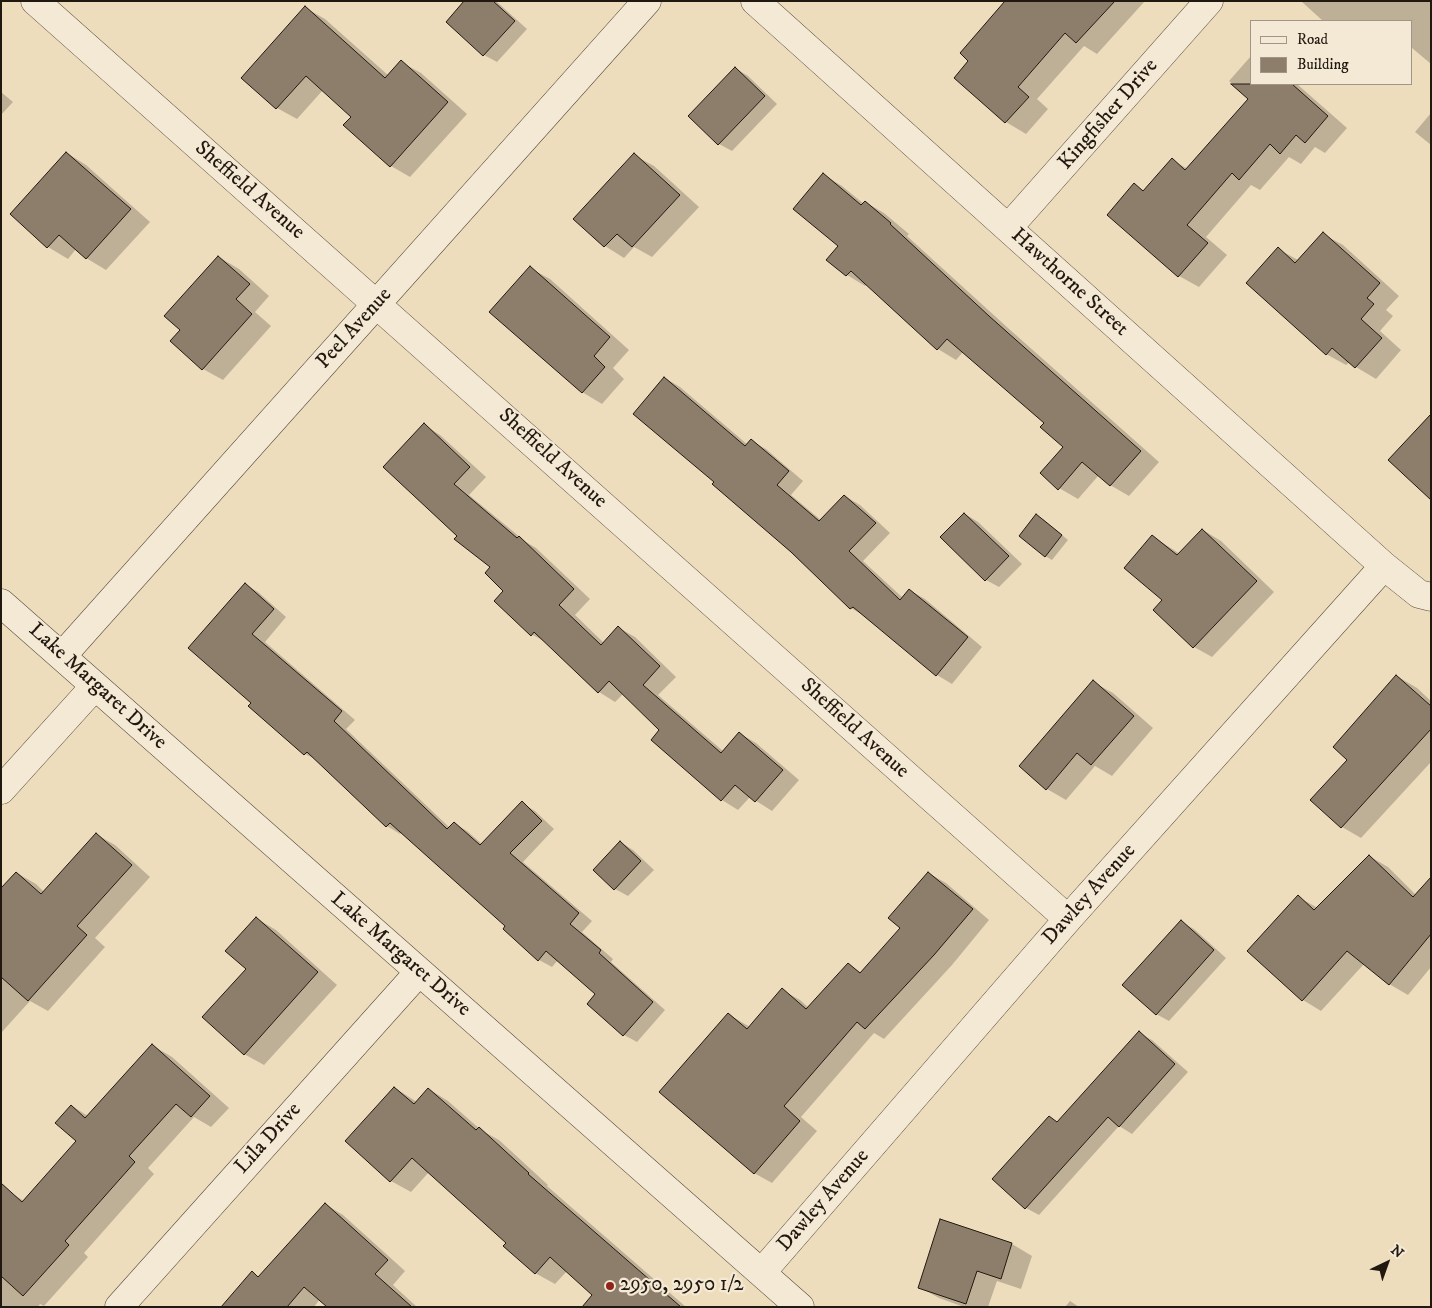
<!DOCTYPE html>
<style>
body{margin:0}
#map{position:relative;width:1432px;height:1308px;overflow:hidden;background:#eeddbd;font-family:"IM FELL DW Pica",serif}
canvas{display:block}
.frame{position:absolute;inset:0;border:2px solid #211810;pointer-events:none}
.legend{position:absolute;left:1250px;top:20px;width:162px;height:65px;box-sizing:border-box;background:#f4e9d4;border:1px solid #a09586;margin:0;padding:6px 9px;list-style:none;font-size:15px;color:#211810}
.legend li{display:flex;align-items:center;gap:10px;height:25px}
.legend b{width:25px;border:1px solid #a09586}
.north{position:absolute;left:1362px;top:1238px;width:50px;height:50px;-webkit-text-stroke:4px #f4e9d4;paint-order:stroke;rotate:42deg;font-size:14px;font-weight:700;line-height:20px;text-align:center;color:#211810}
.north::after{content:'';display:block;margin:auto;width:18px;height:22px;background:#211810;clip-path:polygon(50% 0,100% 100%,50% 72%,0 100%)}
</style>
<div id="map">
<canvas width="1432" height="1308"></canvas>
<div class="frame"></div>
<ul class="legend">
<li><b style="height:6px;background:#f4e9d4"></b>Road</li>
<li><b style="height:14px;background:#8c7e6a"></b>Building</li>
</ul>
<div class="north">N</div>
</div>
<script>
const ctx = document.querySelector('canvas').getContext('2d');
ctx.lineJoin = 'round';
function paint(path, color) {
  ctx.fillStyle = color;
  ctx.fill(path, 'evenodd');
}
function shape(rows) {
  const path = new Path2D();
  for (const r of rows) {
    path.moveTo(r[0], r[1]);
    for (let i = 2; i < r.length; i += 2) path.lineTo(r[i], r[i + 1]);
  }
  return path;
}
function stroke(path, color, width, dash) {
  ctx.strokeStyle = color;
  ctx.lineWidth = width;
  ctx.lineCap = dash ? 'butt' : 'round';
  ctx.setLineDash(dash || []);
  ctx.stroke(path);
}
function label(font, color, halo, rows, align = 'center') {
  ctx.font = font + ' "IM FELL DW Pica",serif';
  ctx.lineWidth = 4.5;
  ctx.setLineDash([]);
  ctx.textBaseline = 'middle';
  ctx.strokeStyle = halo;
  ctx.fillStyle = color;
  for (const [text, x, y, turn = 0] of rows) {
    ctx.save();
    ctx.translate(x, y);
    ctx.rotate((+turn || 0) * Math.PI / 180);
    ctx.textAlign = isNaN(turn) ? turn : align;
    if (halo) ctx.strokeText(text, 0, 0);
    ctx.fillText(text, 0, 0);
    ctx.restore();
  }
}
const shadow = shape([
 [466,1,496,1,527,29,497,62,484,55],
 [1007,1,1145,1,1097,54,1084,46,1037,99,1048,109,1026,134,1006,122,955,77,970,60],
 [1303,1,1431,1,1431,64,1412,48,1411,49,1411,21,1323,21,1302,2],
 [306,8,325,19,389,76,401,62,421,73,467,114,410,177,391,166,352,116,323,90,297,119,277,108,243,78],
 [1251,56,1251,84,1297,84,1347,128,1325,153,1315,147,1301,164,1289,157,1260,190,1251,185,1206,237,1227,255,1199,287,1179,276,1109,215,1134,185,1145,191,1172,160,1188,169,1250,99,1229,81],
 [735,68,748,76,777,104,732,151,719,144,690,116],
 [1,92,13,102,1,115],
 [1431,113,1431,145,1415,132],
 [67,153,86,165,150,222,106,270,86,258,76,249,68,259,48,247,12,214],
 [634,155,654,166,699,207,652,257,634,247,624,258,605,246],
 [824,175,842,186,864,204,865,202,884,213,909,234,907,236,1008,328,1159,462,1129,496,1110,485,1099,475,1078,499,1059,488,1065,446,1046,423,964,351,956,360,938,349,867,284,865,286,847,275],
 [1323,234,1343,245,1399,296,1386,310,1393,316,1380,331,1401,350,1376,379,1356,367,1350,362,1346,365,1326,354,1278,249,1298,260],
 [219,257,239,269,269,296,255,312,271,326,223,380,203,369,172,341,182,330],
 [530,268,550,279,629,350,613,368,624,379,602,404,582,392],
 [665,378,680,387,748,445,751,441,766,449,803,481,791,495,822,521,845,496,860,505,890,533,863,561,903,598,909,590,925,599,982,647,952,684,937,675,866,617,851,608,715,482],
 [424,425,440,435,486,477,469,495,526,542,536,548,590,599,575,615,604,643,619,628,635,637,676,677,658,695,723,751,739,733,756,743,799,780,772,811,750,797,738,810,722,800,661,730,624,693,615,702,599,692,549,644,531,634,492,567,458,535],
 [965,514,978,522,1022,564,999,587,986,580],
 [1043,519,1068,540,1052,560,1045,556],
 [1203,530,1221,541,1274,592,1212,657,1194,647,1155,610,1164,600,1152,536,1180,554],
 [245,584,258,592,286,617,265,642,355,720,346,729,450,828,454,823,467,831,482,844,522,803,535,811,554,829,523,862,592,921,582,932,613,959,611,962,665,1010,637,1042,624,1035,597,994,558,960,552,967,539,960,507,926,402,832,400,834,387,826,319,761,305,754,253,703],
 [1397,676,1417,688,1431,701,1431,762,1361,838,1342,827,1349,759],
 [1093,682,1113,693,1153,728,1112,776,1095,766,1066,800,1047,789],
 [96,834,115,845,150,877,95,938,105,947,48,1011,30,1001,1,1033,1,929,17,873,36,884,44,892],
 [620,842,633,850,654,870,628,896,615,889,595,870],
 [1369,856,1388,867,1416,895,1431,879,1431,967,1408,995,1389,984,1364,964,1321,1011,1303,1000,1298,897,1318,908],
 [928,873,946,883,989,920,952,965,884,1039,874,1033,801,1117,817,1131,772,1183,754,1173,728,1014,750,1027,782,990,800,1000,809,1008,849,965,862,973,902,928],
 [256,918,276,930,337,985,264,1065,244,1054,247,969],
 [1181,922,1194,929,1226,958,1169,1021,1156,1014],
 [1139,1033,1152,1040,1188,1072,1132,1134,1119,1126,1039,1215,1026,1208,1049,1117,1058,1122],
 [152,1045,172,1057,229,1108,211,1127,194,1117,148,1168,154,1174,84,1253,88,1257,44,1306,40,1304,38,1307,1,1307,1,1204,11,1193,24,1201,78,1141,72,1106,88,1116],
 [395,1088,417,1102,429,1089,448,1101,481,1130,499,1140,548,1185,547,1186,686,1307,583,1307,594,1295,567,1271,555,1284,535,1273,508,1243,429,1172,411,1192,391,1181,347,1141],
 [325,1204,343,1215,405,1271,393,1285,417,1307,329,1307,320,1299,314,1307,223,1307,252,1273,259,1277],
 [941,1221,1012,1244,1032,1256,1021,1289,997,1281,988,1307,964,1307,939,1298,919,1287],
 [1070,1301,1079,1307,1065,1307]
]);
const building = shape([
 [464,1,493,1,515,21,483,56,446,22,464,1],
 [1005,1,1115,1,1076,43,1065,33,1018,87,1029,97,1005,123,954,78,968,61,960,53,1005,1],
 [305,6,385,78,401,60,448,102,390,167,343,125,351,117,306,76,276,109,241,78,305,6],
 [735,67,765,96,718,145,688,116,735,67],
 [1231,84,1292,84,1328,116,1305,143,1296,135,1280,154,1270,144,1239,180,1232,173,1187,225,1208,243,1178,277,1107,215,1134,183,1143,191,1172,158,1185,170,1248,99,1231,84],
 [66,152,131,209,86,259,59,235,47,248,10,214,66,152],
 [634,153,680,195,632,247,617,234,604,247,573,219,634,153],
 [823,173,861,205,865,201,891,223,890,224,989,316,1141,451,1110,486,1082,462,1058,490,1040,473,1063,447,1040,427,1044,423,947,339,937,350,851,271,846,276,826,260,838,246,793,209,823,173],
 [1323,232,1380,283,1367,298,1374,304,1361,319,1382,338,1355,368,1332,348,1326,355,1246,283,1278,247,1295,263,1323,232],
 [218,256,250,284,236,299,252,314,202,370,170,341,180,330,164,316,218,256],
 [530,266,610,337,594,356,605,367,582,393,489,312,530,266],
 [664,377,745,446,751,439,789,471,777,485,819,521,844,495,876,523,849,551,900,600,909,589,968,637,936,676,853,607,850,609,791,552,712,484,714,482,633,414,664,377],
 [1431,414,1431,500,1388,460,1431,414],
 [424,423,470,467,454,484,517,538,519,536,574,589,559,605,601,645,618,626,660,666,643,685,721,753,739,732,783,770,755,802,735,785,721,801,651,740,659,730,609,681,598,693,534,632,531,636,494,601,503,591,485,573,490,567,454,539,457,536,383,467,424,423],
 [964,513,1009,556,985,581,940,537,964,513],
 [1036,514,1062,535,1045,557,1019,536,1036,514],
 [1202,529,1257,581,1193,648,1153,610,1162,600,1124,568,1152,535,1177,555,1202,529],
 [245,583,274,609,252,634,342,711,334,721,447,829,454,822,480,845,522,801,542,821,510,853,579,913,570,924,601,950,599,953,653,1002,623,1036,587,1004,595,994,546,951,538,961,503,929,505,926,390,823,386,827,307,752,304,755,248,706,251,703,188,648,245,583],
 [1396,675,1431,706,1431,729,1341,828,1310,800,1347,760,1333,747,1396,675],
 [1093,680,1134,716,1091,765,1077,753,1046,790,1019,766,1093,680],
 [96,833,132,865,77,926,87,935,28,1001,1,977,1,888,16,872,41,894,96,833],
 [620,841,641,861,614,890,593,870,620,841],
 [1369,855,1413,897,1431,877,1431,934,1389,985,1347,951,1302,1001,1247,951,1298,895,1314,910,1369,855],
 [928,872,973,909,934,955,865,1029,857,1022,784,1106,800,1121,754,1174,659,1092,728,1013,747,1029,782,988,806,1009,848,963,860,973,900,928,888,918,928,872],
 [256,917,318,972,244,1055,202,1017,246,969,225,951,256,917],
 [1181,920,1214,950,1156,1015,1122,985,1181,920],
 [1139,1031,1175,1064,1119,1127,1108,1117,1025,1209,992,1179,1049,1116,1057,1122,1139,1031],
 [152,1044,210,1096,191,1117,176,1104,129,1156,135,1162,65,1241,69,1245,23,1296,1,1276,1,1183,22,1202,76,1141,55,1123,71,1105,85,1118,152,1044],
 [394,1087,414,1104,428,1088,476,1130,479,1127,529,1173,528,1174,681,1307,582,1307,592,1295,550,1257,535,1274,503,1246,506,1243,412,1158,390,1182,345,1141,394,1087],
 [325,1203,388,1260,375,1274,412,1307,327,1307,304,1287,287,1307,221,1307,252,1271,258,1277,325,1203],
 [940,1219,1012,1243,1001,1279,977,1271,966,1304,918,1288,940,1219]
]);
const minor = shape([
 [35,1,1068,919],
 [755,1,1384,566,1419,594,1431,597],
 [1008,228,1209,1],
 [1,603,800,1307],
 [62,656,647,1],
 [1,790,95,686],
 [762,1272,1068,919,1384,566],
 [119,1307,419,972]
]);
const markers = [
 [610,1286,5,"#8f2418"]
];
const streetNames = [
 ["Kingfisher Drive",1109,115,-49],
 ["Sheffield Avenue",249,191,41],
 ["Hawthorne Street",1069,283,42],
 ["Peel Avenue",355,329,-48],
 ["Sheffield Avenue",552,459,42],
 ["Lake Margaret Drive",97,687,42],
 ["Sheffield Avenue",854,729,42],
 ["Dawley Avenue",1090,895,-48],
 ["Lake Margaret Drive",400,955,41],
 ["Lila Drive",269,1139,-48],
 ["Dawley Avenue",824,1201,-49]
];
const poiNames = [
 ["2950, 2950 1/2",620,1286]
];
paint(shadow, '#0003');
paint(building, '#8c7e6a');
stroke(building, '#211810', 1);
stroke(minor, '#54493b', 29);
stroke(minor, '#f4e9d4', 28);
for (const [x, y, r, color] of markers) {
  const dot = new Path2D();
  dot.arc(x, y, r, 0, 2 * Math.PI);
  ctx.fillStyle = color;
  ctx.fill(dot);
  stroke(dot, '#f4e9d4', 2);
}
label('21px', '#211810', '#f4e9d4', streetNames);
label('21px', '#211810', '#f4e9d4', poiNames, 'left');
</script>
